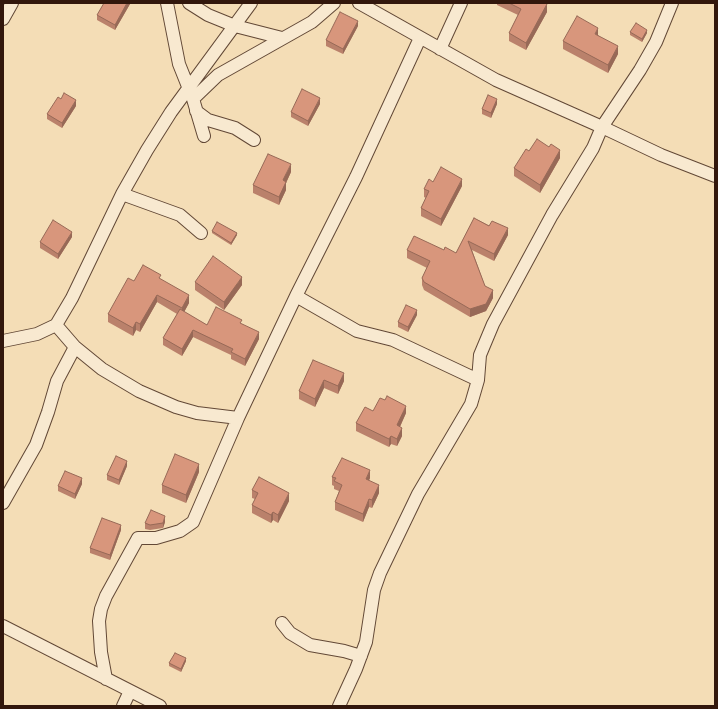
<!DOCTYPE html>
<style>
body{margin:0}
#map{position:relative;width:718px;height:709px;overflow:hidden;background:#f4ddb6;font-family:Alegreya,serif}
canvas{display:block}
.frame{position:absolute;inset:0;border:4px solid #32170c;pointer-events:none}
</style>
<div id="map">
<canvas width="718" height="709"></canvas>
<div class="frame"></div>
</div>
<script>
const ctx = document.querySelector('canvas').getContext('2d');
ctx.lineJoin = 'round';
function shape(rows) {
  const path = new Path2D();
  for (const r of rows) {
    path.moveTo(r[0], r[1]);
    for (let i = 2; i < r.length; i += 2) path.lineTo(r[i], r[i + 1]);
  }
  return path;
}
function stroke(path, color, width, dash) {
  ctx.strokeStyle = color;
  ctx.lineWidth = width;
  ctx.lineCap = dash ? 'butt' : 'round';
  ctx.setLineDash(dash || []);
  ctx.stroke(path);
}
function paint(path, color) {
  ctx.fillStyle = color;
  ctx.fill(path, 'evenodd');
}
const street = shape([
 [167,3,179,64,193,99,204,136],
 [189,3,208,15,235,26,282,38],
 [359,3,496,80,602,127,661,155,715,176],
 [3,19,12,3],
 [440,49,461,3],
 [193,99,218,75,312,22,334,3],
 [196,111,208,120,235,128,254,140],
 [122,194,180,215,201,233],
 [296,296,357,331,393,340,478,380],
 [56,325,75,347,102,369,139,391,176,407,197,413,238,418],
 [3,341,37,334,56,325,72,298,122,194,147,150,171,112,251,3],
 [3,503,36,445,48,412,57,381,75,347],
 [282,623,290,633,310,645,344,651,361,656],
 [3,626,160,706],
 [106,679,101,652,99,621,101,609,106,596,138,538,156,538,180,531,193,522,238,418,296,296,356,177,420,38],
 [123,706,130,691],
 [339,706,356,669,366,642,374,590,380,573,418,494,471,404,478,380,480,355,493,324,552,215,593,148,602,127,640,70,656,42,672,3]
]);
const wall = shape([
 [130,3,130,4,115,30,97,20,97,15],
 [497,3,545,3,547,12,526,50,509,41,509,33,518,15,497,5],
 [358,26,343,54,326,46,326,40],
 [630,32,647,33,642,42,630,35],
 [598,35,618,54,608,73,563,49,563,41],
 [320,104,308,126,291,117,291,112],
 [497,104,491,118,482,114,482,109],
 [76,106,62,128,47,119,47,114],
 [549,147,560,158,540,193,514,176,514,168,529,151],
 [291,172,286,183,286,190,279,205,253,193,253,185],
 [433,182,462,186,441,226,421,216,421,208,426,198,424,197,424,189],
 [474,218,508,235,494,261,472,250,485,286,493,298,486,311,470,317,424,290,422,285,422,278,427,268,407,258,407,250,444,250,456,253],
 [212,231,237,235,231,245,212,233],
 [72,237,58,259,40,248,40,242],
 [161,279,189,303,184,312,207,325,242,324,259,339,245,366,231,359,231,355,193,337,182,356,163,345,163,338,177,314,157,302,140,332,136,330,133,336,108,322,108,314,134,281],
 [195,282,242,285,224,310,195,290],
 [417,315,408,332,398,327,398,322],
 [313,360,344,381,338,394,324,388,315,407,299,399,299,391],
 [373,411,406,413,400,427,402,436,397,446,391,444,389,447,356,431,356,423],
 [127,466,119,485,107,480,107,475],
 [199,472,186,503,162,493,162,485],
 [332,477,370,478,369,480,379,493,372,508,369,507,363,522,335,510,335,502,339,491,334,489,334,486,332,485],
 [82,484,75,499,58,491,58,486],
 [252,490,289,501,278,523,273,520,271,523,252,513,252,505,255,499,252,498],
 [165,522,163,528,150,530,145,529,145,523],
 [121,530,110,560,90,553,90,548],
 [186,661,181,672,169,666,169,663]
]);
const shadedWall = shape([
 [127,3,130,3,130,4,115,30,115,25],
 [547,4,547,12,526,50,526,43],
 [358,21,358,26,343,54,343,49],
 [598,28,598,36,595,34],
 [647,30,647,33,642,42,642,39],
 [618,46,618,54,608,73,608,65],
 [320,98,320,104,308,126,308,121],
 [497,99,497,104,491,118,491,113],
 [76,100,76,106,62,128,62,123],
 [560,150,560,158,540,193,540,185],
 [291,164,291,172,286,183,286,190,279,205,279,197,283,180],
 [462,179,462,186,441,226,441,219],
 [508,228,508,235,494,261,494,254],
 [72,232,72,237,58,259,58,254],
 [237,233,237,235,231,245,231,243],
 [242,277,242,285,224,310,224,302],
 [493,290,493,298,486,311,470,317,470,309],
 [157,295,157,302,140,332,140,324],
 [189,295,189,303,182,316,182,308],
 [417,310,417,315,408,332,408,327],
 [136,322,136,330,133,336,133,328],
 [193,330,193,337,182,356,182,349],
 [259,332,259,339,245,366,245,359],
 [344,373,344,381,338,394,338,386],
 [324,380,324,388,315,407,315,399],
 [406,406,406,413,397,433,397,425],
 [402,428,402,436,397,446,397,439],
 [391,436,391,444,389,447,389,439],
 [127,461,127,466,119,485,119,480],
 [199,464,199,472,186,503,186,495],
 [370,470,370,478,366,487,366,479],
 [82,478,82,484,75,499,75,494],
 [379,485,379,493,372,508,372,500],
 [289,493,289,501,278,523,278,515],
 [369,499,369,507,363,522,363,514],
 [273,512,273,520,271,523,271,515],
 [165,516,165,522,163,528,163,523],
 [121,525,121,530,110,560,110,555],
 [186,658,186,661,181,672,181,669]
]);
const building = shape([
 [104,3,127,3,115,25,97,15,104,3],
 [509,3,545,3,547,4,526,43,509,33,521,9,509,3],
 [340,12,358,21,343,49,326,40,340,12],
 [577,16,598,28,595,34,618,46,608,65,563,41,577,16],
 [636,23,647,30,642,39,630,32,636,23],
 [302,89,320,98,308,121,291,112,302,89],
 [64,93,76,100,62,123,47,114,58,97,61,99,64,93],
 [488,95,497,99,491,113,482,109,488,95],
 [537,139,549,147,551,144,560,150,540,185,514,168,526,149,529,151,537,139],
 [268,154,291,164,283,180,286,182,279,197,253,185,268,154],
 [441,167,462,179,441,219,421,208,429,191,424,189,429,179,433,182,441,167],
 [474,218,489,226,492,221,508,228,494,254,468,241,485,286,493,290,486,304,470,309,424,282,422,278,430,261,407,250,414,236,444,250,445,247,456,253,474,218],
 [53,220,72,232,58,254,40,242,53,220],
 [217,222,237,233,231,243,212,231,217,222],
 [213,256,242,277,224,302,195,282,213,256],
 [143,265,161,275,159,278,189,295,182,308,157,295,140,324,136,322,133,328,108,314,128,278,134,281,143,265],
 [406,305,417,310,408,327,398,322,406,305],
 [216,307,242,320,240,323,259,332,245,359,231,352,233,349,193,330,182,349,163,338,180,309,207,325,216,307],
 [313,360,344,373,338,386,324,380,315,399,299,391,313,360],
 [387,396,406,406,397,425,402,428,397,439,391,436,389,439,356,423,365,407,373,411,380,398,385,400,387,396],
 [175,454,199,464,186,495,162,485,175,454],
 [116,456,127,461,119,480,107,475,116,456],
 [342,458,370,470,366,479,379,485,372,500,369,499,363,514,335,502,342,485,334,481,336,478,332,477,342,458],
 [65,471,82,478,75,494,58,486,65,471],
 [259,477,289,493,278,515,273,512,271,515,252,505,258,493,252,490,259,477],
 [151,510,165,516,163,523,150,525,145,523,151,510],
 [102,518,121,525,110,555,90,548,102,518],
 [175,653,186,658,181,669,169,663,175,653]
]);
stroke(street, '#624836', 14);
stroke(street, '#f8e9d0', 12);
paint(wall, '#ba816b');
paint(shadedWall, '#976957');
paint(building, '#d8967c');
stroke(building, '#976957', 1);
</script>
